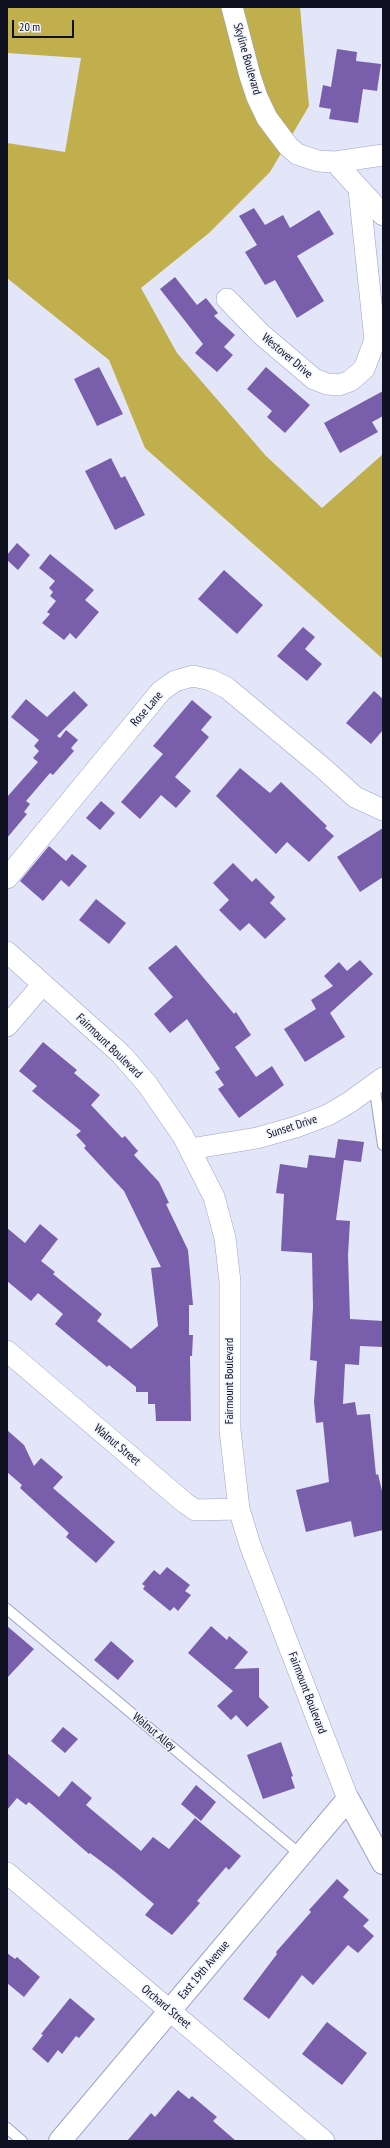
<!DOCTYPE html>
<style>
body{margin:0}
#map{position:relative;width:390px;height:2148px;overflow:hidden;background:#e3e6f8;font-family:"PT Sans Narrow",sans-serif}
canvas{display:block}
.frame{position:absolute;inset:0;border:8px solid #0f1120;pointer-events:none}
.scale{position:absolute;left:12px;top:20px;width:62px;height:18px;box-sizing:border-box;border:2px solid #0f1120;border-top:0;padding-left:5px;font-size:12px;line-height:14px;white-space:nowrap;color:#0f1120;-webkit-text-stroke:3px #f2f4fd;paint-order:stroke}
</style>
<div id="map">
<canvas width="390" height="2148"></canvas>
<div class="frame"></div>
<div class="scale">20 m</div>
</div>
<script>
const ctx = document.querySelector('canvas').getContext('2d');
ctx.lineJoin = 'round';
function paint(path, color) {
  ctx.fillStyle = color;
  ctx.fill(path, 'evenodd');
}
function shape(rows) {
  const path = new Path2D();
  for (const r of rows) {
    path.moveTo(r[0], r[1]);
    for (let i = 2; i < r.length; i += 2) path.lineTo(r[i], r[i + 1]);
  }
  return path;
}
function stroke(path, color, width, dash) {
  ctx.strokeStyle = color;
  ctx.lineWidth = width;
  ctx.lineCap = dash ? 'butt' : 'round';
  ctx.setLineDash(dash || []);
  ctx.stroke(path);
}
function label(font, color, halo, rows, align = 'center') {
  ctx.font = font + ' "PT Sans Narrow",sans-serif';
  ctx.lineWidth = 3;
  ctx.setLineDash([]);
  ctx.textBaseline = 'middle';
  ctx.strokeStyle = halo;
  ctx.fillStyle = color;
  for (const [text, x, y, turn = 0] of rows) {
    ctx.save();
    ctx.translate(x, y);
    ctx.rotate((+turn || 0) * Math.PI / 180);
    ctx.textAlign = isNaN(turn) ? turn : align;
    if (halo) ctx.strokeText(text, 0, 0);
    ctx.fillText(text, 0, 0);
    ctx.restore();
  }
}
const forest = shape([
 [7,7,300,7,309,106,270,172,209,233,141,288,177,353,266,456,322,508,383,454,383,659,145,448,109,360,7,278,7,143,65,152,81,58,7,53]
]);
const building = shape([
 [337,49,357,52,356,61,381,64,377,91,363,89,358,123,329,119,331,109,319,107,323,85,331,87],
 [254,208,265,225,283,215,290,228,319,210,334,234,297,256,324,301,297,318,275,280,265,285,245,252,257,245,239,216],
 [175,277,197,305,206,298,218,313,214,316,235,335,224,347,233,355,217,372,195,353,203,344,160,289],
 [99,367,123,414,97,426,74,379],
 [266,367,310,405,285,433,267,417,272,411,247,389],
 [383,391,383,416,372,422,378,432,340,453,324,423],
 [111,458,121,478,125,476,145,515,115,530,85,471],
 [17,543,30,555,18,570,7,560,7,555],
 [50,554,94,590,85,600,99,612,76,639,70,633,64,640,42,623,50,614,47,612,56,601,50,596,53,592,49,588,55,581,39,568],
 [224,570,263,605,237,634,198,599],
 [303,627,315,637,305,649,322,664,307,681,277,656],
 [74,691,88,705,57,736,60,738,66,730,78,740,71,748,74,751,53,775,50,773,26,801,30,804,24,812,27,814,7,838,7,797,38,762,33,758,39,751,34,746,39,740,11,717,26,699,47,717],
 [374,691,383,699,383,730,371,744,346,723],
 [192,700,212,717,201,730,209,737,175,777,191,791,176,808,161,795,140,819,121,802,163,754,153,746],
 [240,768,270,793,281,782,327,826,325,828,334,836,309,862,287,842,276,854,216,796],
 [101,801,115,813,100,830,86,818],
 [383,828,383,877,360,892,337,857],
 [49,846,66,861,72,854,87,866,69,887,61,880,43,901,20,881],
 [233,863,252,882,256,878,275,897,270,903,286,919,265,939,249,923,240,931,219,910,229,900,213,883],
 [96,899,126,923,109,944,79,920],
 [176,945,234,1014,236,1012,251,1035,235,1047,256,1077,272,1066,284,1085,239,1118,218,1089,224,1085,215,1072,220,1069,187,1019,170,1033,154,1014,173,997,148,968],
 [360,960,373,974,330,1013,345,1037,305,1062,284,1029,316,1009,311,1000,333,986,324,976,339,962,347,971],
 [43,1042,77,1070,74,1073,100,1095,91,1105,122,1138,125,1136,138,1151,134,1155,159,1182,169,1203,166,1204,188,1250,193,1305,189,1305,189,1335,193,1335,192,1356,190,1356,191,1421,156,1421,155,1404,148,1404,148,1392,136,1392,136,1387,109,1365,107,1367,55,1324,63,1314,38,1293,31,1301,7,1281,7,1228,25,1243,40,1224,58,1239,41,1261,55,1272,53,1274,102,1314,97,1321,131,1349,158,1326,151,1268,161,1267,124,1191,84,1148,86,1146,76,1135,81,1131,32,1091,37,1086,19,1071],
 [338,1139,364,1142,361,1162,344,1160,336,1220,350,1221,348,1255,350,1319,383,1321,383,1347,360,1346,359,1365,345,1364,343,1404,355,1402,357,1415,370,1414,376,1475,378,1474,383,1495,383,1530,354,1537,351,1521,306,1532,296,1490,329,1482,323,1422,316,1423,314,1402,317,1361,310,1360,313,1307,312,1253,281,1251,284,1194,276,1193,280,1164,307,1168,309,1155,335,1158],
 [7,1430,24,1445,34,1466,41,1458,63,1477,53,1488,115,1542,96,1563,66,1537,69,1533,20,1488,22,1485,7,1472],
 [167,1567,190,1585,185,1591,191,1595,178,1611,174,1607,170,1611,143,1589,145,1586,142,1584,154,1570,160,1575],
 [7,1626,34,1649,7,1678],
 [211,1626,227,1640,229,1636,248,1652,234,1669,259,1668,259,1697,269,1707,247,1727,236,1715,231,1720,217,1706,233,1691,188,1653],
 [111,1641,134,1661,118,1680,94,1660],
 [63,1727,78,1739,65,1753,51,1741],
 [281,1742,293,1776,291,1777,295,1788,263,1799,247,1755],
 [7,1753,59,1797,72,1781,92,1798,86,1805,141,1851,153,1837,169,1849,195,1818,241,1856,229,1870,226,1867,197,1901,200,1903,172,1935,145,1915,154,1904,114,1871,90,1853,89,1854,29,1802,26,1805,17,1798,7,1810],
 [196,1785,216,1802,201,1821,181,1804],
 [337,1879,349,1890,343,1897,369,1920,363,1926,374,1936,358,1953,348,1945,313,1985,302,1975,269,2019,243,1999,277,1954,276,1952,311,1912,309,1910],
 [7,1953,15,1959,17,1957,40,1977,24,1997,7,1983],
 [70,1998,95,2019,79,2038,76,2036,62,2054,58,2050,48,2063,32,2049,43,2035,41,2034],
 [327,2022,367,2053,342,2085,302,2054],
 [178,2090,189,2099,192,2096,217,2117,213,2121,236,2141,127,2141,151,2113,155,2117]
]);
const lane = shape([
 [374,1084,383,1145],
 [7,1609,301,1855],
 [7,2128,22,2141]
]);
const street = shape([
 [232,7,250,76,257,97,267,118,288,146,297,154,318,161,335,162,383,155],
 [335,162,383,215],
 [227,299,261,334,314,379,327,384,339,385,350,381,364,369,375,340,359,190],
 [7,878,161,691,175,681,193,676,211,680,227,688,323,768,355,797,383,810],
 [7,952,121,1054,147,1084,183,1136,214,1197,225,1238,230,1282,230,1430,239,1509,250,1545,348,1799],
 [7,1026,43,984],
 [190,1149,257,1138,296,1127,328,1115,350,1102,383,1078],
 [7,1351,185,1503,195,1510,239,1509],
 [7,1873,324,2141]
]);
const secondary = shape([
 [60,2141,348,1799,383,1863]
]);
const streetNames = [
 ["Skyline Boulevard",247,59,74],
 ["Westover Drive",287,356,40],
 ["Rose Lane",147,709,-49],
 ["Fairmount Boulevard",109,1046,44],
 ["Sunset Drive",292,1127,-18],
 ["Fairmount Boulevard",230,1381,-90],
 ["Walnut Street",117,1445,40],
 ["Fairmount Boulevard",307,1693,69],
 ["Walnut Alley",154,1732,40],
 ["East 19th Avenue",204,1970,-50],
 ["Orchard Street",166,2007,40]
];
paint(forest, '#c1ae4c');
paint(building, '#795eac');
stroke(lane, '#9da3cd', 12);
stroke(street, '#9da3cd', 22);
stroke(secondary, '#9da3cd', 24);
stroke(lane, '#fff', 10);
stroke(street, '#fff', 21);
stroke(secondary, '#fff', 22);
label('12px', '#0f1120', '#f2f4fd', streetNames);
</script>
